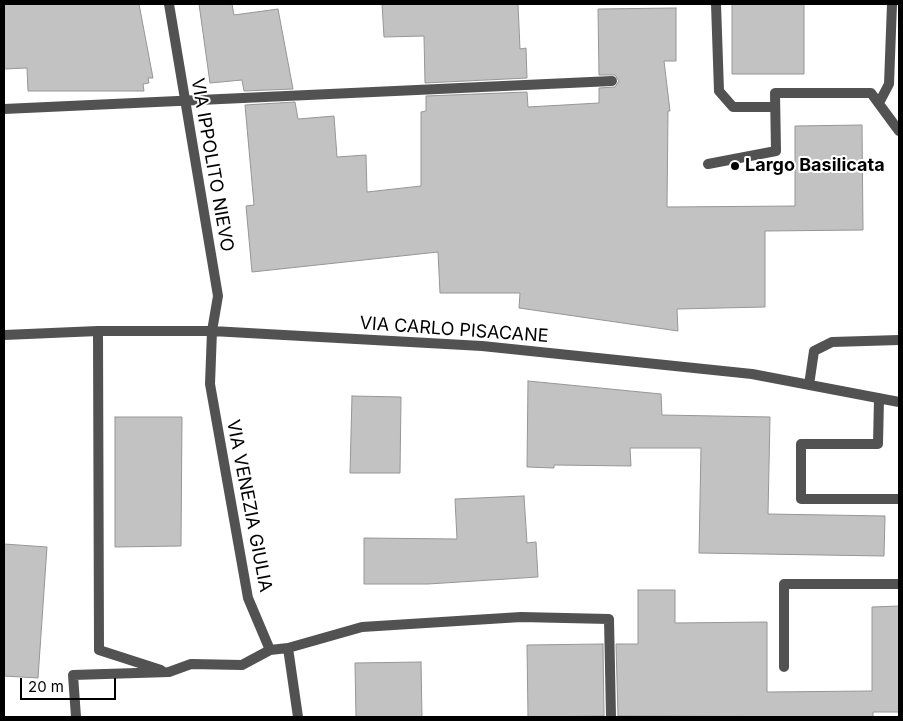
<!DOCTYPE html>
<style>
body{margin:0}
#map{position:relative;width:903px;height:721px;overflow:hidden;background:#fff;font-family:Inter,sans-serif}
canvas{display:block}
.frame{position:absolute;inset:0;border:5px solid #000;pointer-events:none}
.scale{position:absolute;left:20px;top:678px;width:96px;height:22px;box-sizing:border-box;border:2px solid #000;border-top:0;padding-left:6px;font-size:15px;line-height:18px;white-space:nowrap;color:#000;-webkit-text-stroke:4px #fff;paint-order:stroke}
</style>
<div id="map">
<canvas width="903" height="721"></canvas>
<div class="frame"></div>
<div class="scale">20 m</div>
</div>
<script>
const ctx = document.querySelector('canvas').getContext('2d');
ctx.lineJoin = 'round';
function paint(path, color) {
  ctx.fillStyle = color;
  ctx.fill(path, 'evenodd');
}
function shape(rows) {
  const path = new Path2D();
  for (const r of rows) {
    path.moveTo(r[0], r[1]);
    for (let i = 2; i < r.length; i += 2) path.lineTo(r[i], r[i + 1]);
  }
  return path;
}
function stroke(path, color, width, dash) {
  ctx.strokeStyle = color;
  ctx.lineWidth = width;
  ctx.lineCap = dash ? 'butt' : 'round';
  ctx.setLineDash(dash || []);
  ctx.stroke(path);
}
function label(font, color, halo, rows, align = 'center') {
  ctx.font = font + ' Inter,sans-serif';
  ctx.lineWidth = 4;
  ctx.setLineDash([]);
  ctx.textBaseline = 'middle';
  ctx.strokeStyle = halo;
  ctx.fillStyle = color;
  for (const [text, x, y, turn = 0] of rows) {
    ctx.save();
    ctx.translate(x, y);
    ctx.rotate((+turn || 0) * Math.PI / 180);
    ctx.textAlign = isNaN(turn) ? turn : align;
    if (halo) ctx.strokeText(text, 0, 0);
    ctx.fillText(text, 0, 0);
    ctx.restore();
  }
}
const building = shape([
 [4,4,139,4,153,78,148,78,149,83,143,84,144,91,28,91,27,68,4,69,4,4],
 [199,4,232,4,234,15,278,9,293,89,244,91,242,80,210,83,199,4],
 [382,4,518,4,520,49,526,48,527,78,425,83,424,36,384,37,382,4],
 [732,4,804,4,804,74,732,74,732,4],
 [676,8,676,61,664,61,670,111,668,111,667,207,795,206,795,126,862,125,863,230,765,231,765,307,677,309,678,331,519,308,520,293,440,293,438,252,252,272,246,206,254,205,245,105,295,102,298,119,334,116,337,157,366,155,367,192,421,186,421,112,426,111,426,96,527,92,528,107,599,103,599,88,615,87,619,81,615,75,599,75,598,9,676,8],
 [528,381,661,394,662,415,770,417,768,514,885,516,884,556,699,553,701,448,630,448,631,466,554,465,554,468,527,467,528,381],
 [352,396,401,397,400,473,350,473,352,396],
 [115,417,182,417,181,546,115,547,115,417],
 [524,496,527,543,536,542,538,577,428,584,364,584,364,538,457,539,455,499,524,496],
 [4,544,47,547,38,678,4,676,4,544],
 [638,590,675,590,675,623,767,622,767,692,872,691,872,607,899,606,899,712,873,712,873,717,618,716,616,644,638,644,638,590],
 [603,644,604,716,528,717,527,645,603,644],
 [421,662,422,717,356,717,355,663,421,662]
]);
const street = shape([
 [716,4,719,91,733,107,775,107],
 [879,103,889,84,892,4],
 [4,109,612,81],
 [708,164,776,151,775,93,871,93,899,131],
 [98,331,99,650,161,670],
 [4,335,98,331,212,331,482,346,752,374,899,402],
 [809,385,814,351,832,342,899,340],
 [879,398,878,444,801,444,801,499,899,499],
 [288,648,298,717],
 [270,650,288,648,362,627,521,617,609,619,611,717],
 [784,667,784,584,899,584],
 [76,717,73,675,169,672,191,664,242,665,270,650,248,598,210,384,212,331,218,296,169,4]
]);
const markers = [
 [735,166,5,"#000"]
];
const streetNames = [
 ["VIA IPPOLITO NIEVO",212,165,80],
 ["VIA CARLO PISACANE",454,330,4],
 ["VIA VENEZIA GIULIA",249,506,79]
];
const poiNames = [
 ["Largo Basilicata",745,166]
];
paint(building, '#c2c2c2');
stroke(building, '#969696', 1);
stroke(street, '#525252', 10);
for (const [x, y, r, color] of markers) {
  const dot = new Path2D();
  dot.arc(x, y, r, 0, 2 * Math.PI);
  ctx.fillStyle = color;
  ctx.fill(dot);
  stroke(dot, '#fff', 2);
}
label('18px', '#000', '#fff', streetNames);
label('bold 18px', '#000', '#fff', poiNames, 'left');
</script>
